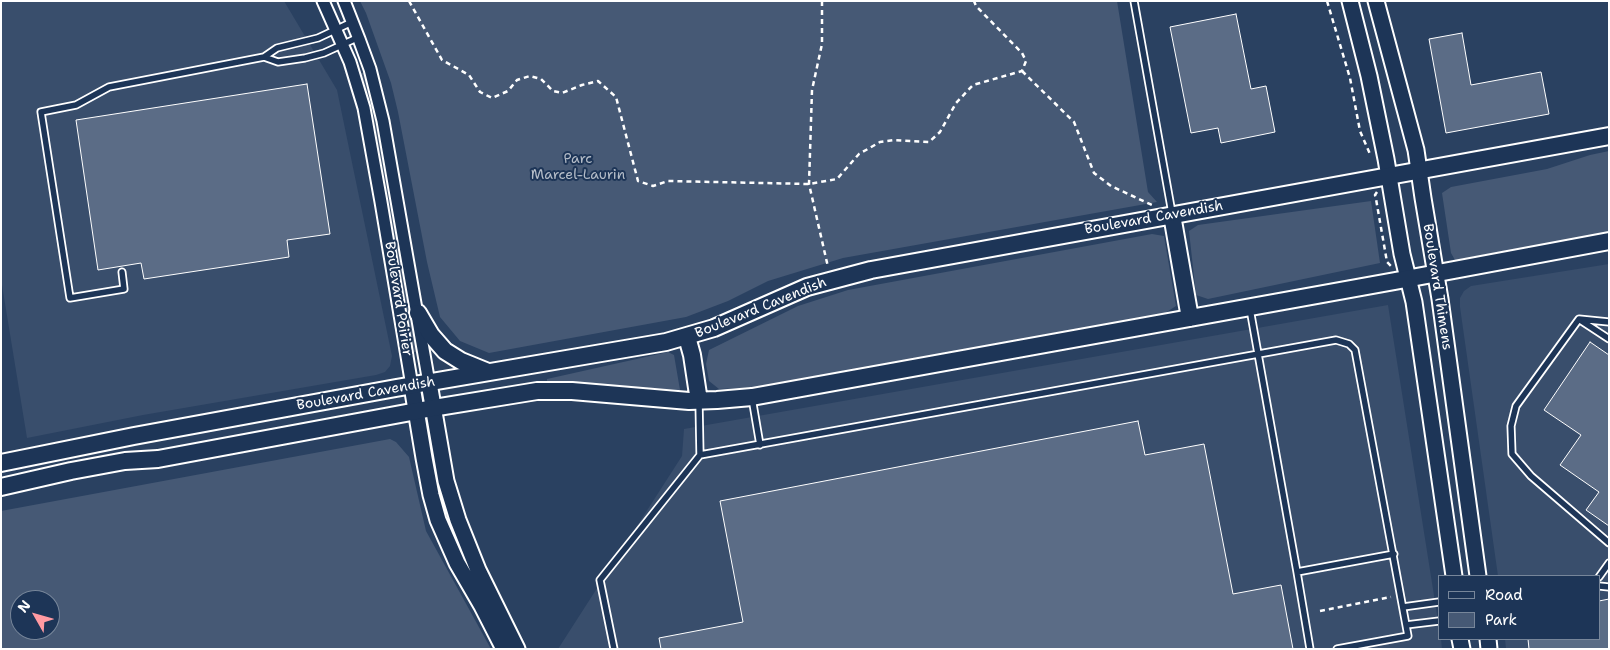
<!DOCTYPE html>
<style>
body{margin:0}
#map{position:relative;width:1610px;height:650px;overflow:hidden;background:#2a4161;font-family:"Shantell Sans",sans-serif}
canvas{display:block}
.frame{position:absolute;inset:0;border:2px solid #fff;pointer-events:none}
.legend{position:absolute;left:1438px;top:575px;width:162px;height:65px;box-sizing:border-box;background:#1d3557;border:1px solid #77869a;margin:0;padding:6px 9px;list-style:none;font-size:15px;color:#fff}
.legend li{display:flex;align-items:center;gap:10px;height:25px}
.legend b{width:25px;border:1px solid #77869a}
.north{position:absolute;left:10px;top:590px;width:50px;height:50px;box-sizing:border-box;background:#1d3557;border:1px solid #77869a;border-radius:50%;rotate:308deg;font-size:14px;font-weight:700;line-height:20px;text-align:center;color:#fff}
.north::after{content:'';display:block;margin:auto;width:18px;height:22px;background:#ff9aa2;clip-path:polygon(50% 0,100% 100%,50% 72%,0 100%)}
</style>
<div id="map">
<canvas width="1610" height="650"></canvas>
<div class="frame"></div>
<ul class="legend">
<li><b style="height:6px;background:#1d3557"></b>Road</li>
<li><b style="height:14px;background:#465975"></b>Park</li>
</ul>
<div class="north">N</div>
</div>
<script>
const ctx = document.querySelector('canvas').getContext('2d');
ctx.lineJoin = 'round';
function paint(path, color) {
  ctx.fillStyle = color;
  ctx.fill(path, 'evenodd');
}
function shape(rows) {
  const path = new Path2D();
  for (const r of rows) {
    path.moveTo(r[0], r[1]);
    for (let i = 2; i < r.length; i += 2) path.lineTo(r[i], r[i + 1]);
  }
  return path;
}
function stroke(path, color, width, dash) {
  ctx.strokeStyle = color;
  ctx.lineWidth = width;
  ctx.lineCap = dash ? 'butt' : 'round';
  ctx.setLineDash(dash || []);
  ctx.stroke(path);
}
function label(font, color, halo, rows, align = 'center') {
  ctx.font = font + ' "Shantell Sans",sans-serif';
  ctx.lineWidth = 4;
  ctx.setLineDash([]);
  ctx.textBaseline = 'middle';
  ctx.strokeStyle = halo;
  ctx.fillStyle = color;
  for (const [text, x, y, turn = 0] of rows) {
    ctx.save();
    ctx.translate(x, y);
    ctx.rotate((+turn || 0) * Math.PI / 180);
    ctx.textAlign = isNaN(turn) ? turn : align;
    if (halo) ctx.strokeText(text, 0, 0);
    ctx.fillText(text, 0, 0);
    ctx.restore();
  }
}
const built = shape([
 [1,1,284,1,337,90,392,356,390,366,385,372,376,375,143,415,27,438,1,279],
 [1609,264,1609,649,1506,649,1505,639,1599,639,1599,576,1498,576,1460,307,1460,298,1464,291,1471,286],
 [1388,305,1439,627,1439,639,1441,639,1442,649,558,649,682,456,684,429]
]);
const green = shape([
 [360,1,1117,1,1148,192,1157,202,843,258,768,281,728,301,686,317,489,353,460,341,440,317,427,262,398,112,391,83,366,13],
 [366,72,376,106,420,351,411,353,358,74],
 [1609,151,1609,232,1455,260,1451,253,1442,193,1451,187,1547,169,1590,155],
 [1371,201,1380,263,1208,299,1196,295,1189,231,1198,225],
 [1152,234,1164,236,1176,306,1162,315,762,387,719,389,709,381,706,364,709,350,798,306,848,290],
 [668,352,674,355,680,390,547,381,547,379],
 [390,439,396,442,409,457,426,531,491,649,1,649,1,511],
 [20,600,50,600,50,630,20,630]
]);
const building = shape([
 [1236,14,1251,89,1266,86,1275,132,1221,143,1218,128,1191,133,1170,27,1236,14],
 [1462,33,1471,85,1541,72,1549,114,1446,133,1429,39,1462,33],
 [307,84,330,234,287,240,289,257,144,279,141,263,98,270,76,120,307,84],
 [1590,342,1609,355,1609,526,1586,510,1599,492,1560,465,1581,435,1544,410,1590,342],
 [1138,421,1145,455,1204,444,1233,594,1281,585,1293,649,661,649,659,638,743,622,720,501,1138,421],
 [1609,599,1609,649,1529,649,1528,639,1599,639,1599,601,1609,599]
]);
const path = shape([
 [409,1,442,60,469,75,480,92,492,98,508,91,517,80,530,76,541,79,553,91,562,93,582,85,598,81,616,97,638,181,653,186,668,181,809,184,837,179,859,154,880,142,894,140,929,142,940,132,956,103,973,85,1022,71,1026,61,1022,53,976,6,974,1],
 [822,1,822,44,812,90,809,184,828,267],
 [1327,1,1350,78,1360,131,1370,154],
 [1022,71,1074,122,1094,173,1111,186,1152,205],
 [1377,192,1375,195,1376,199,1387,262,1391,266],
 [1320,611,1391,597]
]);
const service = shape([
 [1134,1,1172,213],
 [352,22,318,38,277,48,264,57,278,62,305,58,324,53,359,37],
 [122,272,124,289,70,298,41,112,76,105,109,87,264,57],
 [1250,309,1297,572],
 [1580,320,1609,339],
 [1609,322,1579,319,1516,406,1511,426,1512,454,1531,476,1609,543],
 [752,398,760,445],
 [699,403,700,455],
 [1599,577,1609,563],
 [1599,586,1609,587],
 [1403,607,1439,602],
 [1406,625,1439,621],
 [614,649,600,580,700,455,1336,340,1349,344,1355,350,1408,636,1337,649],
 [1310,649,1297,572,1394,554]
]);
const minor = shape([
 [323,1,350,62,364,108,381,202,412,386],
 [344,1,359,39,370,69,383,121,429,383]
]);
const tertiary = shape([
 [1350,1,1369,76,1386,159,1402,254,1414,302,1454,576],
 [1376,1,1416,150,1423,198,1440,299,1478,576],
 [429,383,446,481,458,520,478,570,517,649],
 [412,386,424,458,431,495,438,520,457,563,482,606,504,649],
 [1460,639,1462,649],
 [1488,639,1489,649]
]);
const secondary = shape([
 [1172,215,1190,318],
 [418,313,431,335,445,351,461,361,488,372],
 [687,337,692,355,699,401],
 [1,463,134,436,396,388,666,342,714,328,807,287,871,270,1609,136],
 [1,487,71,471,125,461,158,459,433,408,537,391,572,391,689,401,717,400,752,397,1395,281,1609,241]
]);
const parkNames = [
 ["Parc",578,159],
 ["Marcel-Laurin",578,175]
];
const streetNames = [
 ["Boulevard Cavendish",1154,218,-10],
 ["Boulevard Thimens",1437,287,81],
 ["Boulevard Poirier",398,299,81],
 ["Boulevard Cavendish",761,308,-22],
 ["Boulevard Cavendish",366,394,-10]
];
paint(built, '#394e6c');
paint(green, '#465975');
paint(building, '#5b6c86');
stroke(building, '#fff', 1);
stroke(service, '#fff', 9);
stroke(minor, '#fff', 15);
stroke(tertiary, '#fff', 19);
stroke(secondary, '#fff', 20);
stroke(path, '#fff', 2.5, [5, 4]);
stroke(service, '#1d3557', 5.5);
stroke(minor, '#1d3557', 11);
stroke(tertiary, '#1d3557', 15);
stroke(secondary, '#1d3557', 16);
label('14px', '#b5bdc8', '#1d3557', parkNames);
label('14px', '#fff', '#1d3557', streetNames);
</script>
